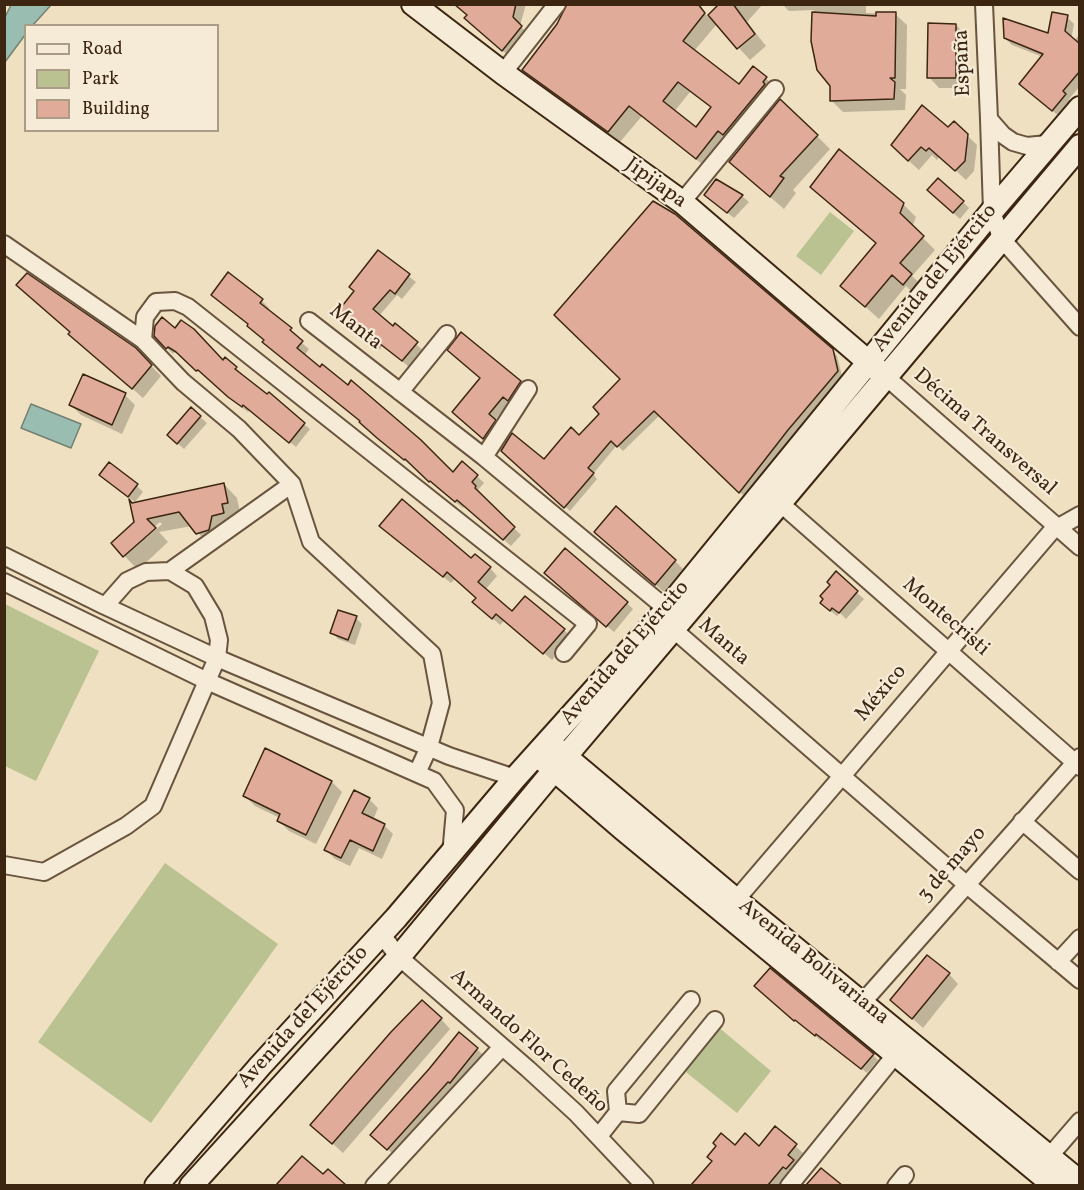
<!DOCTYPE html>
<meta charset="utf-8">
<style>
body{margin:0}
#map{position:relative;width:1084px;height:1190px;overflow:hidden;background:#efe0c1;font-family:Vollkorn,serif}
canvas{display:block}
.frame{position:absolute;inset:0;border:6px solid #3c2612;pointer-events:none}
.legend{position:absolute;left:24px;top:24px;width:195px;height:108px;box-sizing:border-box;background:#f5ebd7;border:2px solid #ab9c88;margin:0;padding:8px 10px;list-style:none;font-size:18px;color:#3c2612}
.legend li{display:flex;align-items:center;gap:12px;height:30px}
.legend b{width:30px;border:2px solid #ab9c88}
</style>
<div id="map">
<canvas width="1084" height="1190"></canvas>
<div class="frame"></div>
<ul class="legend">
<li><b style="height:8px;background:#f5ebd7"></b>Road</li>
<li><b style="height:16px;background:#bbc291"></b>Park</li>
<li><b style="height:16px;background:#e1ab9a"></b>Building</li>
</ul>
</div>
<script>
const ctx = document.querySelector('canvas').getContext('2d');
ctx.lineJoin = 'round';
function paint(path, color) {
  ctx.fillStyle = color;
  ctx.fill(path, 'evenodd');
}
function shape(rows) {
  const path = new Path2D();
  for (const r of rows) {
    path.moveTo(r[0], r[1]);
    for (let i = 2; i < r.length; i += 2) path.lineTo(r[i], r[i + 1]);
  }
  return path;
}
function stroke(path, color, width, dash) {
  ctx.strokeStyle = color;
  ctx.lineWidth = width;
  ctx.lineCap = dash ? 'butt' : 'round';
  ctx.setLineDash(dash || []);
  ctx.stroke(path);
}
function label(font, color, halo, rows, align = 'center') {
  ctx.font = font + ' Vollkorn,serif';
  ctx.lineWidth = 4.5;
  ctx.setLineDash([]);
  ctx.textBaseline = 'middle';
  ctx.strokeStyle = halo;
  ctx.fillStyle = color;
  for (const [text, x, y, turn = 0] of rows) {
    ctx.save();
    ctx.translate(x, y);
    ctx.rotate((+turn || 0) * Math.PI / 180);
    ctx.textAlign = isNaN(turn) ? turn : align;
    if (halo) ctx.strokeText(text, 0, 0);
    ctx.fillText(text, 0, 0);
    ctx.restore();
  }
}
const green = shape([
 [830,212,854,231,821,275,796,256],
 [5,604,99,651,36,781,5,766],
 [165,863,278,944,151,1123,38,1042],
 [717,1026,771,1071,737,1113,682,1069]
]);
const water = shape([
 [11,5,51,5,33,25,26,26,25,35,5,62,5,17,11,5],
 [31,404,81,424,71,448,21,428,31,404]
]);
const shadow = shape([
 [526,4,520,26,530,35,511,58,474,26,468,16,456,5],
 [698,4,708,17,721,4,763,4,747,22,766,46,750,60,717,24,694,51,739,86,753,68,778,89,708,169,642,116,620,142,535,81,524,70,567,10],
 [690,92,712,108,696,129,674,112],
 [782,4,866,4,866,13,895,14,907,25,906,89,900,89,906,95,905,110,843,112,831,100,832,85,813,41,814,10,789,11],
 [1067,17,1074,24,1070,45,1080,34,1080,86,1069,99,1072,102,1060,117,1028,91,1043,57,1012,45,1005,38,1049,35],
 [956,25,966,35,965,88,939,88,929,77],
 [954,123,977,145,974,171,966,180,940,156,937,160,932,155,919,170,902,155,948,129],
 [817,136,830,149,793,190,796,193,784,209,745,175],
 [717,181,742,196,749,202,734,218,712,201],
 [935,197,963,202,969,208,960,219],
 [903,204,916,217,912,227,935,250,912,276,924,287,916,296,906,286,879,319,842,286,877,244],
 [378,252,416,282,402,299,397,295,379,316,423,350,409,367,383,345,379,350,367,340,356,292],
 [229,274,262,301,269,308,267,310,298,336,296,338,309,349,304,356,453,474,477,476,484,483,478,490,482,494,481,496,521,535,511,546,465,505,463,508,437,488,413,465,412,466,386,445,362,421,256,333,249,326],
 [70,334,135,349,161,376,143,398],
 [461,334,527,389,510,402,494,421,501,427,490,444,460,418,482,378],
 [155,336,236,368,242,374,241,375,310,429,296,447,250,410,248,412,236,403,184,357,174,352,173,354],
 [832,350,837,356,842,376,793,435,745,497,660,415,623,451,617,445,593,474,597,479,570,511,508,456,544,461,579,437],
 [125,395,135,405,122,434,81,415,71,405],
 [191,409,207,423,184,449,175,441],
 [107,481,137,486,143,492,135,502],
 [224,484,237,498,241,517,211,547,192,526,159,532,168,542,138,570,113,544,135,523],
 [160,522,162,524,146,538,146,534],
 [389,534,472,560,490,568,497,576,485,590,512,614,564,630,571,637,552,660,505,620,500,625,482,609,477,598,455,579,451,583],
 [605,540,675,561,683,569,664,592],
 [836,574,864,599,846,619,840,613,837,616,828,609,832,585],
 [552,579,627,603,633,609,614,632],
 [356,618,362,624,355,645,338,639,332,632],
 [332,782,342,792,316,844,289,831,279,821,280,818,255,806,245,796],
 [369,799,378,808,373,820,384,825,393,834,382,859,359,848,350,866,335,859,326,850],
 [949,974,958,984,923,1028,892,1000],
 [762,991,873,1055,878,1060,867,1073,823,1038,821,1041,802,1024,801,1025],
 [441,1019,450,1029,343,1153,322,1134],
 [477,1049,485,1057,396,1157,373,1135],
 [776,1128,803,1153,795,1163,800,1168,781,1186,694,1185,735,1147,760,1148],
 [302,1158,323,1176,328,1171,343,1186,278,1186]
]);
const building = shape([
 [454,4,516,4,513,17,522,26,502,51,464,18,467,15,454,4],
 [567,4,698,4,705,13,683,41,739,84,753,66,767,77,763,82,765,84,723,135,718,131,696,159,629,106,608,132,522,70,557,24,567,4],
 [678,82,711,107,696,127,663,101,678,82],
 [719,4,733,4,755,34,737,49,708,15,719,4],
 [812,12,876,16,876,12,896,12,895,78,890,78,895,82,894,99,830,101,830,86,817,70,811,41,812,12],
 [1052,12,1068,15,1065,31,1080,44,1080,71,1063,91,1066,94,1052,111,1019,84,1043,54,1004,38,1003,18,1048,33,1052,12],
 [928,23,956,24,956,78,927,78,928,23],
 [780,99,818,135,780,176,784,178,770,197,729,162,780,99],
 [922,105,948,127,954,121,968,134,965,161,955,171,929,148,926,151,921,147,908,161,891,145,922,105],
 [839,149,904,203,900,213,924,236,900,263,912,274,903,285,892,275,865,307,840,286,876,243,810,187,839,149],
 [938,178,964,201,953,213,927,190,938,178],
 [716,179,743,195,727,213,704,195,716,179],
 [653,201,675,214,833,349,838,371,788,430,739,493,654,411,617,447,611,441,588,468,594,473,564,508,501,451,512,433,544,459,571,427,579,435,599,414,593,407,620,379,554,315,653,201],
 [378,250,410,274,395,294,390,290,373,309,393,326,395,323,418,342,402,361,375,340,372,345,358,334,363,329,339,310,354,291,349,287,378,250],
 [228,272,263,299,260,303,292,328,290,330,303,341,297,348,320,367,322,364,348,385,351,380,421,440,453,472,462,461,478,475,472,482,476,486,475,488,515,527,503,540,457,500,455,502,430,481,429,482,405,459,404,460,377,438,359,422,360,421,262,342,264,340,247,326,248,324,211,295,228,272],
 [27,273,136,348,152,365,132,389,68,334,70,332,16,285,27,273],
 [162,317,175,328,181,320,194,329,223,360,225,357,237,367,235,369,267,394,269,392,305,423,289,443,243,405,242,407,228,397,198,370,196,371,176,352,168,347,166,349,154,336,155,326,162,317],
 [461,332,521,381,508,401,503,397,489,414,496,420,483,439,452,412,480,378,447,350,461,332],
 [83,374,126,393,112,425,69,405,83,374],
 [191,407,201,416,177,444,167,435,191,407],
 [109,462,138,484,128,497,99,475,109,462],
 [224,483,228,503,222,504,224,513,212,516,209,530,196,534,179,512,147,519,156,528,123,557,111,543,134,522,129,499,132,503,224,483],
 [402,499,471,558,475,554,491,567,478,582,512,611,525,596,565,629,543,654,496,614,492,619,472,602,476,598,447,572,443,577,379,526,402,499],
 [616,506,676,560,655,585,594,532,616,506],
 [565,548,628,602,606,627,544,573,565,548],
 [836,571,858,591,839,613,832,608,830,611,820,603,823,599,820,596,830,585,827,582,836,571],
 [338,610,357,616,348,640,330,633,338,610],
 [265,748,332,781,306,835,277,821,280,814,243,796,265,748],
 [354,790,370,798,362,813,385,824,373,851,350,840,341,858,324,850,354,790],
 [927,955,950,973,912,1019,890,1000,927,955],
 [770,968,874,1054,861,1069,816,1034,815,1036,795,1020,794,1021,754,986,770,968],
 [422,1000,442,1018,332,1144,310,1125,391,1032,422,1000],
 [459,1032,478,1048,450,1083,448,1082,387,1150,370,1135,429,1069,459,1032],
 [775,1126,797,1144,788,1155,794,1160,786,1169,783,1167,768,1185,691,1185,712,1161,707,1157,716,1146,713,1143,721,1133,735,1145,745,1133,759,1146,775,1126],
 [302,1156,323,1174,328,1169,346,1185,276,1185,302,1156],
 [821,1168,842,1185,806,1185,821,1168]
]);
const street = shape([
 [984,4,989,119,1003,135,1013,142,1027,146,1047,144],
 [503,73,557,4],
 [989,119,992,211,1001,238,1080,327],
 [682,202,775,89],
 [4,244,143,340],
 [309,321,484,457,667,609,673,629,966,884,1080,980],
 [885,376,1080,547],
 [400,392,447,334],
 [484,457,528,389],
 [780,503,1080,767],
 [4,556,105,606,217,658,449,756,515,778],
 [170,571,292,484],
 [4,582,207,681,434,781,455,810,451,855],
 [417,773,429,747,441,703,432,654,311,542,292,484,239,429,183,382,143,340,145,317,156,302,175,301,188,307,588,624,564,653],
 [1022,821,1080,871],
 [4,865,44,872,126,826,153,806,217,658,219,640,213,616,195,586,170,571,146,572,127,581,105,606],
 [729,908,1056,526,1057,528,1080,515],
 [381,934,399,957,528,1069,576,1113,645,1186],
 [1058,962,1080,938],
 [862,1003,1080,757],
 [618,1112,639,1114,715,1020],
 [599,1136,618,1112,616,1091,691,1000],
 [1042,1165,1080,1121],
 [374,1186,502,1047],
 [789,1186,896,1054],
 [896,1186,905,1175]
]);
const secondary = shape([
 [413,4,503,73,682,202,879,371],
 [554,747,736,900,1080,1182],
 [543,760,623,829,1055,1186],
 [156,1186,260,1066,396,918,515,778,667,609,992,211,1080,108],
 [191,1186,399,957,565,757,780,503,1080,146]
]);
const streetNames = [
 ["España",964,63,-92],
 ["Jipijapa",655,184,36],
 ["Avenida del Ejército",936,279,-51],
 ["Manta",355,328,38],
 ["Décima Transversal",984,433,41],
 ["Montecristi",945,618,41],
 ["Manta",723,643,41],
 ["Avenida del Ejército",626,654,-49],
 ["México",882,694,-50],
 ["3 de mayo",953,865,-49],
 ["Avenida Bolivariana",813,963,39],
 ["Avenida del Ejército",304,1018,-48],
 ["Armando Flor Cedeño",528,1042,42]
];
paint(green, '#bbc291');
paint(water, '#9abdb1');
stroke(water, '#748171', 1.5);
paint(shadow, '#0003');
paint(building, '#e1ab9a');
stroke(building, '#3c2612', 1.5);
stroke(street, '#69543e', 20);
stroke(secondary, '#3c2612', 26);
stroke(street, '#f5ebd7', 16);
stroke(secondary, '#f5ebd7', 22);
label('21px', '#3c2612', '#f5ebd7', streetNames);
</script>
